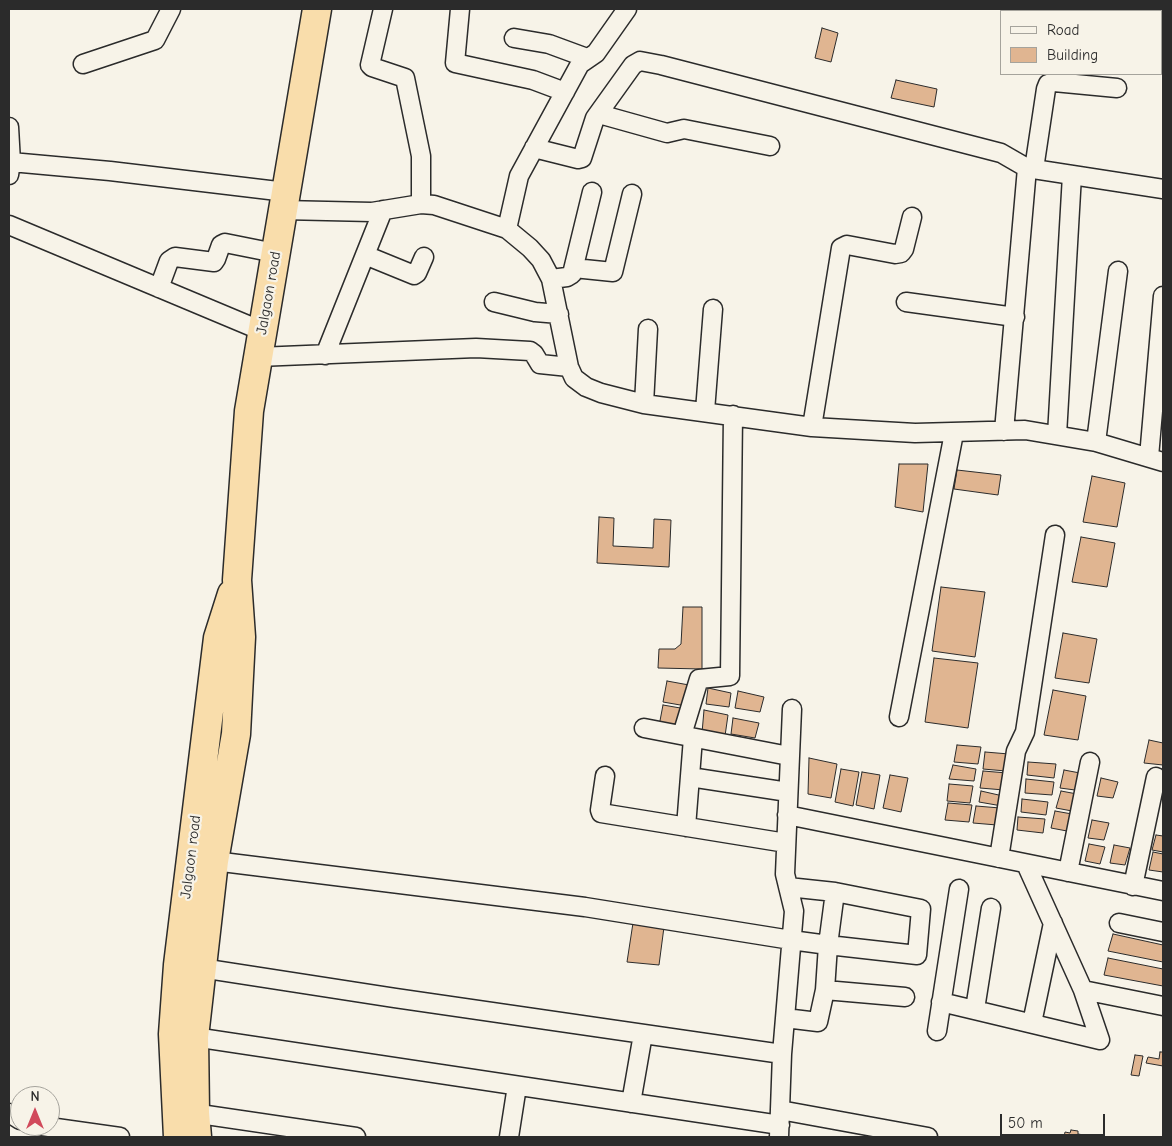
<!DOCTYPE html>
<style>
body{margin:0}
#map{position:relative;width:1172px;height:1146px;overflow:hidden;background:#f7f3e8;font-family:"Comic Neue",sans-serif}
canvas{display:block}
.frame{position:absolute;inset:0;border:10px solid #2b2b2b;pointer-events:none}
.legend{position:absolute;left:1000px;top:10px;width:162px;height:65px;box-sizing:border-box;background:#f7f3e8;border:1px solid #a5a39c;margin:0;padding:6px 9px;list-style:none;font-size:15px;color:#2b2b2b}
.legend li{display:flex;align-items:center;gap:10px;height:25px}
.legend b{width:25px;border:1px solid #a5a39c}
.north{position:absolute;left:10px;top:1086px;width:50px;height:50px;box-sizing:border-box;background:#f7f3e8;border:1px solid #a5a39c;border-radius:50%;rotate:0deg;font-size:14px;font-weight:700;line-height:20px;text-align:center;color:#2b2b2b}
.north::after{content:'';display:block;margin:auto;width:18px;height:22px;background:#d1495b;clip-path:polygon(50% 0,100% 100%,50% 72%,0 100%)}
.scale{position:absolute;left:1000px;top:1114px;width:105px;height:22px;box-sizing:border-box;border:2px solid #2b2b2b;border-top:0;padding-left:6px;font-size:15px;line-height:18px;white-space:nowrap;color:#2b2b2b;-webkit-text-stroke:4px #f7f3e8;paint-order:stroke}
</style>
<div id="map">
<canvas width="1172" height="1146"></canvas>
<div class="frame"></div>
<ul class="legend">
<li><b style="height:6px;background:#f7f3e8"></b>Road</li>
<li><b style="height:14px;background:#e0b591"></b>Building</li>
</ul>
<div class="north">N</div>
<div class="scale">50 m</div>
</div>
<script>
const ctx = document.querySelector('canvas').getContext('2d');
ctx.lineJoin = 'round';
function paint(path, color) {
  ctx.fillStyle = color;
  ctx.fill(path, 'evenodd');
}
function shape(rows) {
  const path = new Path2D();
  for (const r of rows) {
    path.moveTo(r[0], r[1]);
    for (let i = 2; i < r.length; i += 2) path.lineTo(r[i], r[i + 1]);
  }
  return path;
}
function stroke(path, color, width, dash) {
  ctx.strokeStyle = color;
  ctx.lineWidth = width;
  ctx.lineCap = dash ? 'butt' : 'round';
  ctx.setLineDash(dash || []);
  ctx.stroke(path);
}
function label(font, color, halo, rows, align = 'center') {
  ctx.font = font + ' "Comic Neue",sans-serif';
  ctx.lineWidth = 4.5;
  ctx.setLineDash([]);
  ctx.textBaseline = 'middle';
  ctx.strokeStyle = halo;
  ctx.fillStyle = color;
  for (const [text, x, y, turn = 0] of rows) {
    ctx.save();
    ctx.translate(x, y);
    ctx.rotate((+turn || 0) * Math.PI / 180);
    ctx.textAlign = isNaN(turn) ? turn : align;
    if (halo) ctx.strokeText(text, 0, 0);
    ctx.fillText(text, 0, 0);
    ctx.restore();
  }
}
const building = shape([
 [822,28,838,33,831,62,815,58,822,28],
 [896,80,937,89,934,107,891,98,896,80],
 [899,464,928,464,923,512,895,507,899,464],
 [957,470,1001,475,998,495,954,489,957,470],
 [1092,476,1125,483,1117,527,1083,522,1092,476],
 [599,517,614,518,613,546,653,548,654,519,671,520,669,567,597,563,599,517],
 [1081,537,1115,543,1107,587,1072,582,1081,537],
 [941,587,985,592,975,657,932,651,941,587],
 [683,607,702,607,702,669,658,668,659,649,675,649,681,644,683,607],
 [1063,633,1097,639,1089,683,1055,678,1063,633],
 [934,658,978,663,968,728,925,722,934,658],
 [667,681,689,685,686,706,663,702,667,681],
 [708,688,731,693,729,707,706,704,708,688],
 [1053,690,1086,696,1078,740,1044,735,1053,690],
 [738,691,764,697,760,712,735,708,738,691],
 [663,705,686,709,682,730,659,726,663,705],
 [704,710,728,715,725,736,702,733,704,710],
 [733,718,759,723,755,738,731,734,733,718],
 [1149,740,1163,743,1163,765,1144,763,1149,740],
 [957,745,981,747,978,764,954,762,957,745],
 [985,752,1009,754,1006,771,983,769,985,752],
 [809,758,837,764,831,798,808,794,809,758],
 [1028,762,1056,764,1054,778,1027,775,1028,762],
 [953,765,976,769,974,781,949,779,953,765],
 [841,769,859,772,853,806,835,802,841,769],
 [1064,770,1080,773,1075,790,1060,788,1064,770],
 [983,771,1007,773,1004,790,980,788,983,771],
 [862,772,880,775,874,809,856,805,862,772],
 [890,775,908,778,901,812,883,808,890,775],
 [1101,778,1118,782,1113,798,1097,796,1101,778],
 [1026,779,1054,782,1052,795,1025,793,1026,779],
 [949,784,973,786,970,803,947,801,949,784],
 [981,791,1003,796,1002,806,979,802,981,791],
 [1061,791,1077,794,1072,811,1056,808,1061,791],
 [1022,799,1048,802,1046,815,1021,812,1022,799],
 [948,803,972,805,969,822,945,820,948,803],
 [976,806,1000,808,997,825,973,823,976,806],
 [1055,811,1072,814,1067,831,1051,828,1055,811],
 [1018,817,1045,819,1043,833,1017,830,1018,817],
 [1092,820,1109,823,1104,840,1088,838,1092,820],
 [1156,835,1163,836,1163,852,1152,850,1156,835],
 [1089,844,1105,847,1100,864,1085,861,1089,844],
 [1114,845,1130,848,1125,865,1110,863,1114,845],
 [1153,852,1163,854,1163,872,1149,870,1153,852],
 [633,923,664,927,659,965,627,962,633,923],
 [1113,934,1163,945,1163,962,1108,951,1113,934],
 [1108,958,1163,969,1163,986,1104,975,1108,958],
 [1160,1052,1163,1052,1163,1066,1146,1063,1148,1057,1159,1059,1160,1052],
 [1135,1055,1143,1056,1139,1076,1131,1075,1135,1055],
 [1071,1130,1078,1131,1078,1134,1095,1137,1064,1137,1065,1132,1070,1133,1071,1130]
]);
const street = shape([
 [383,9,370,65,372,67,405,78,421,156,421,204],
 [460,9,455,63,533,80,565,92],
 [514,38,549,44,587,58],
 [83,64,155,40,171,9],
 [599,114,667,133,684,129,770,146],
 [9,127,11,162,9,175],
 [534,148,578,159,582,158,595,118,633,65,640,61,661,65,1001,153,1027,168,1163,189],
 [11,162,110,171,286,192],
 [1034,169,1046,89,1048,84,1054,82,1117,88],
 [282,210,372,212,421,204,434,205,507,229,530,248,541,260,551,279,569,367,574,378,586,387,601,393,644,404,812,427,915,433,1025,430,1096,442,1163,462],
 [9,225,262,331],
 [507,229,519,176,580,64,596,53,627,9],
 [365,255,414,275,417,273,424,257],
 [574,268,613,272,632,194],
 [551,279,567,277,572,274,592,192],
 [159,288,169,261,175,257,214,262,216,259,221,245,225,243,275,253],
 [494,302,535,312,559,314],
 [906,302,1015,317],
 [325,355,383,210],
 [258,357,476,348,530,351,534,354,540,364,569,367],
 [644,404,648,329],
 [705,411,713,309],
 [812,427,841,248,847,245,895,254,901,253,904,249,912,217],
 [1004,431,1027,168],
 [1057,435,1072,175],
 [1096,442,1118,271],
 [1149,457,1163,296],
 [899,717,954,433],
 [644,728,789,756],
 [682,735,699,679,730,676,733,415],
 [605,776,600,810,601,813,786,843],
 [690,777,788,792],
 [787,815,1163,891],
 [686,827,693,738],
 [999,858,1016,751,1025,732,1055,535],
 [214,861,585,907,791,940,828,945,917,955,921,909,835,892,828,945,825,990],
 [1026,864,1083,990,1163,1006],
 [1068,872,1090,762],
 [1133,886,1156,777],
 [788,887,835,892],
 [1119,923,1163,932],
 [201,968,395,998,782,1054],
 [941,1002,1100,1040,1083,990],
 [975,1009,991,908],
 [785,1018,818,1022,825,990,905,997],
 [1032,1023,1053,923],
 [937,1031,959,889],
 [194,1037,780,1125],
 [631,1103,643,1034],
 [780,1110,928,1137],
 [186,1112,356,1137],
 [9,1113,20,1120],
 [42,1126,120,1137],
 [509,1137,517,1086],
 [779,1137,782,1054,794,911,785,874,792,709]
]);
const highway = shape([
 [178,1137,173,1034,178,965,218,638,232,594],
 [197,1137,195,1113,194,1037,214,861,236,734,241,637,237,580,249,411,317,9]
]);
const streetNames = [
 ["Jalgaon road",269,293,-80],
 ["Jalgaon road",191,857,-83]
];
paint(building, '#e0b591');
stroke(building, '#2b2b2b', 1);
stroke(street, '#2b2b2b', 21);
stroke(highway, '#2b2b2b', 31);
stroke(street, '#f7f3e8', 18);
stroke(highway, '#f9ddab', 28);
label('15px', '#2b2b2b', '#f7f3e8', streetNames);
</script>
